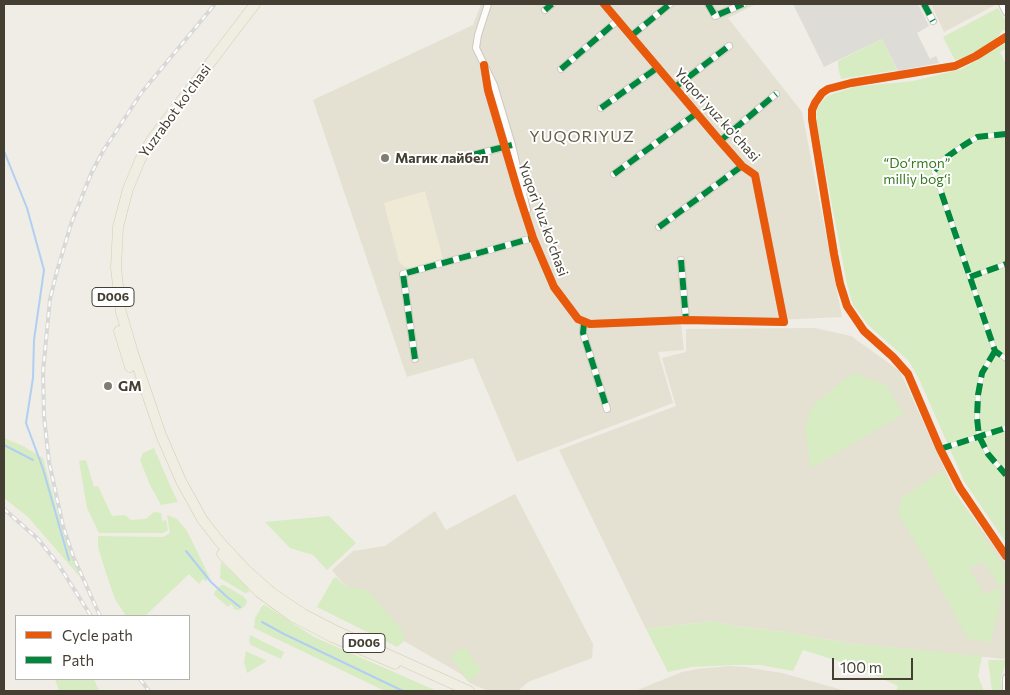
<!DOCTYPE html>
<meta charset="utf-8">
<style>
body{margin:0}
#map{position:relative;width:1010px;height:695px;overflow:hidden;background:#efede5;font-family:Commissioner,sans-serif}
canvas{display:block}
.frame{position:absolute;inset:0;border:5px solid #443f32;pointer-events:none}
.legend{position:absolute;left:15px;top:615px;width:175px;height:65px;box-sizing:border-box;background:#fff;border:1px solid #b4b2ad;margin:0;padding:6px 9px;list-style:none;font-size:15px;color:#443f32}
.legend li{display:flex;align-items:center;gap:10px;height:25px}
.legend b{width:25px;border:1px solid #b4b2ad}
.scale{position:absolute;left:832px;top:658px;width:81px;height:22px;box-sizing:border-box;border:2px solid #443f32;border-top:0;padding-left:6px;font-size:15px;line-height:18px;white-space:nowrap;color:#443f32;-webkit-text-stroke:4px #fff;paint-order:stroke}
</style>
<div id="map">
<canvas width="1010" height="695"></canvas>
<div class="frame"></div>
<ul class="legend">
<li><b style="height:6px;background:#e8590c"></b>Cycle path</li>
<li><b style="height:6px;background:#00873e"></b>Path</li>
</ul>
<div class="scale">100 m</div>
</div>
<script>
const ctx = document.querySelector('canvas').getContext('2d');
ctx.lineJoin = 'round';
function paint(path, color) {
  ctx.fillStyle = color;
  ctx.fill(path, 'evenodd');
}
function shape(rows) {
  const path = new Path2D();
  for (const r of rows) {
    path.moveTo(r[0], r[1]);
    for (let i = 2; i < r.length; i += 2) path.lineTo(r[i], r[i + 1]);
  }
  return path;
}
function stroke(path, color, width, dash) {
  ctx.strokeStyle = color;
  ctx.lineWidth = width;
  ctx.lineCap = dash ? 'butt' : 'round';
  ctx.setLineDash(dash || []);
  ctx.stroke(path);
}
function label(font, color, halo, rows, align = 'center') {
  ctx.font = font + ' Commissioner,sans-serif';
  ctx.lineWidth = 4;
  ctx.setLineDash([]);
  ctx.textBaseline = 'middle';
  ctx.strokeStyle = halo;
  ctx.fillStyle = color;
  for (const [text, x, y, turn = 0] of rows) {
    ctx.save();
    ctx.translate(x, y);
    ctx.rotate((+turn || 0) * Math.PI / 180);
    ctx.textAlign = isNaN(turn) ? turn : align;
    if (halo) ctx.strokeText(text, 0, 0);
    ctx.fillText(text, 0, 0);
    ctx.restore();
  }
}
const residential = shape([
 [481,4,756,4,728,18,802,112,842,317,681,324,684,350,658,352,673,403,517,462,473,358,407,377,313,100,473,25],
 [931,4,997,4,944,32],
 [815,328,851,336,900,371,956,494,1006,563,1005,659,847,643,785,632,735,626,713,621,646,629,559,450,676,406,662,358,686,352,686,329],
 [515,494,593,644,592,658,528,682,518,691,488,691,470,683,461,674,404,641,389,630,346,587,332,570,353,551,385,546,435,511,446,530],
 [729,666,745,667,782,673,846,691,635,691,682,672,698,669]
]);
const education = shape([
 [425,191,443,259,410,268,405,267,399,262,384,203]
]);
const green = shape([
 [998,8,1006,21,1006,29,1002,31,994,42,963,58,955,60,943,37],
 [882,39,897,70,841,79,838,67,838,61],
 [1006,43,1006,49,1000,52,1006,64,1006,543,964,481,920,381,909,361,869,326,853,305,847,284,816,121,817,108,827,96,854,87,913,81,962,69],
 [853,373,886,385,904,414,811,468,805,427,812,406],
 [4,438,23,446,43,458,64,536,80,577,28,517,4,498],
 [154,448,169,483,178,502,161,505,150,485,140,460,143,453],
 [86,460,94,487,98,486,112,516,125,515,131,520,146,519,154,512,161,513,162,521,166,520,168,530,163,533,99,533,87,508,79,461],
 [943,470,954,491,1006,570,1006,583,999,586,983,561,969,569,985,595,1000,587,1002,594,1001,603,990,643,967,638,926,560,898,514,899,507,903,497],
 [167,515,177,519,187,531,209,576,206,582,203,579,199,584,189,574,145,616,126,616,115,599,107,576,98,547,98,536,163,537,170,533],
 [329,516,356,543,327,570,313,555,290,548,265,522],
 [221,562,248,588,249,592,245,593,220,578],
 [336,577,346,587,367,590,404,632,404,641,397,647,317,607,333,579],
 [221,585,224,585,244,597,247,601,245,606,239,610,233,609,234,608,231,604,228,607,214,595,215,591],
 [265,605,314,637,437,691,385,691,254,628,255,618,262,606],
 [713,621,735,626,785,632,847,643,982,656,978,676,984,691,896,691,898,686,858,667,803,650,793,671,760,665,733,665,691,667,668,672,646,629],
 [250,635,284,652,281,659,251,645,249,641],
 [464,647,482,671,468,681,450,656],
 [246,651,267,661,247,673,244,662],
 [988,660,1006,660,1001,679,1002,691,992,691],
 [55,679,94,679,99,691,59,691]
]);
const parking = shape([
 [793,4,918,4,929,26,917,33,930,59,936,56,939,63,907,69,899,73,882,39,824,67]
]);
const stream = shape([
 [4,151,27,208,44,270,34,340,33,378,26,423,43,469,69,560],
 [4,445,33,460],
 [186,551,211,582,226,596,240,607],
 [262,622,284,634,403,691]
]);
const pedestrian = shape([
 [1006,134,977,137,961,147,944,159,934,171,995,351,1006,359],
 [970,277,1006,264],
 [995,351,982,373,978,395,977,418,979,436,988,454,1006,475],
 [940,449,1006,428]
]);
const minor = shape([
 [488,4,478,35,476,48,494,85,512,145,527,210],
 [708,4,715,16,743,4],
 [924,4,933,21],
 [1002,4,1006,12],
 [545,10,552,4],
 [631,36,670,4],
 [1006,37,976,56,955,66,851,83,828,89,822,93,815,103,812,110,812,119,834,254,840,284,847,306,864,331,893,357,908,374,940,449,960,488,1006,556],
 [484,65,488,90,519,195,533,238,554,287,578,319,590,324,686,320,784,322,755,175,742,166,720,141,604,4],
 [561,69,617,21],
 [674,88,729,46],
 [601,108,657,68],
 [720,141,776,94],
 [456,159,509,146],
 [614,174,697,113],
 [659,227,742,166],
 [681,260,686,320],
 [584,323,583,333,607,409],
 [415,359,403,274,533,238],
 [1006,691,1006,678]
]);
const primary = shape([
 [255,4,152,139,140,160,128,189,118,227,116,268,121,312,133,353,161,435,181,481,202,519,219,541,245,569,272,593,303,614,334,630,469,691],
 [119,331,130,367],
 [222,554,259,592,292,616,332,637,395,664]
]);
const rail = shape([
 [4,509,38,539,58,564,91,616],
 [100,616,73,556,63,526,49,462,44,416,43,372,50,299,57,271,71,224,91,174,103,151,142,92,215,4],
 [140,679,149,691]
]);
const quiet = shape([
 [708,4,715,16,743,4],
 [924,4,933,21],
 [545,10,552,4],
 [631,36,670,4],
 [561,69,617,21],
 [674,88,729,46],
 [601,108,657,68],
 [1006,134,977,137,961,147,944,159,934,171,995,351,1006,359],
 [720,141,776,94],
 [456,159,512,145],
 [614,174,697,113],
 [659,227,742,166],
 [681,260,686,320],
 [970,277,1006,264],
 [584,323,583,333,607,409],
 [995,351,982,373,978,395,977,418,979,436,988,454,1006,475],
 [415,359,403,274,533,238],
 [940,449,1006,428]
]);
const cycleway = shape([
 [1006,37,976,56,955,66,851,83,828,89,822,93,815,103,812,110,812,119,834,254,840,284,847,306,864,331,893,357,908,374,940,449,960,488,1006,556],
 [484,65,488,90,519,195,533,238,554,287,578,319,590,324,686,320,784,322,755,175,742,166,720,141,604,4]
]);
const markers = [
 [385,158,5,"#807c71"],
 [108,386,5,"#807c71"]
];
const shields = [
 [113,297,42],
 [364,643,42]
];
const shieldNames = [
 ["D006",113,297],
 ["D006",364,643]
];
const streetNames = [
 ["Yuzrabot ko'chasi",175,111,-54],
 ["Yuqori yuz ko'chasi",717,115,48],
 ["Yuqori Yuz ko'chasi",543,219,70]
];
const poiNames = [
 ["Магик лайбел",395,158],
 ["GM",118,386]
];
const parkNames = [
 ["“Do‘rmon”",917,163],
 ["milliy bog‘i",917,179]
];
const quarterNames = [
 ["YUQORIYUZ",582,137]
];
paint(residential, '#e4e1d2');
paint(education, '#eeead6');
paint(green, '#d7ecc2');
paint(parking, '#dedcd6');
stroke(stream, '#b1cff2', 2);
stroke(pedestrian, '#cbc9c1', 5.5);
stroke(minor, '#cbc9c1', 8);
stroke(primary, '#d3cdb0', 11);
stroke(pedestrian, '#fdfcfb', 4.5);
stroke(minor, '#fdfcfb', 6);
stroke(primary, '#f0eee2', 10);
stroke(rail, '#d8d8d7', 4);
stroke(rail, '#fff', 2, [5.5]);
stroke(quiet, '#00873e', 6, [12, 6]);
stroke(cycleway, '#e8590c', 8);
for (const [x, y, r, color] of markers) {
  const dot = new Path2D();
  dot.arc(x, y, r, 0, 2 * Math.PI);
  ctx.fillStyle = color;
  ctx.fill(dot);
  stroke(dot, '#fff', 2);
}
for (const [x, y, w] of shields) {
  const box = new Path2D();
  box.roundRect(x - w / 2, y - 9.5, w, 19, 4);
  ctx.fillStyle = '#fff';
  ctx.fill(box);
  stroke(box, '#443f32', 1);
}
label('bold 12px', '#443f32', null, shieldNames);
label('14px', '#443f32', '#fff', streetNames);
label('bold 14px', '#443f32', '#fff', poiNames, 'left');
label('14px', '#377a20', '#fff', parkNames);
ctx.letterSpacing = '1px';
label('16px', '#685f48', '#fff', quarterNames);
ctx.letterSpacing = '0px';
</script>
